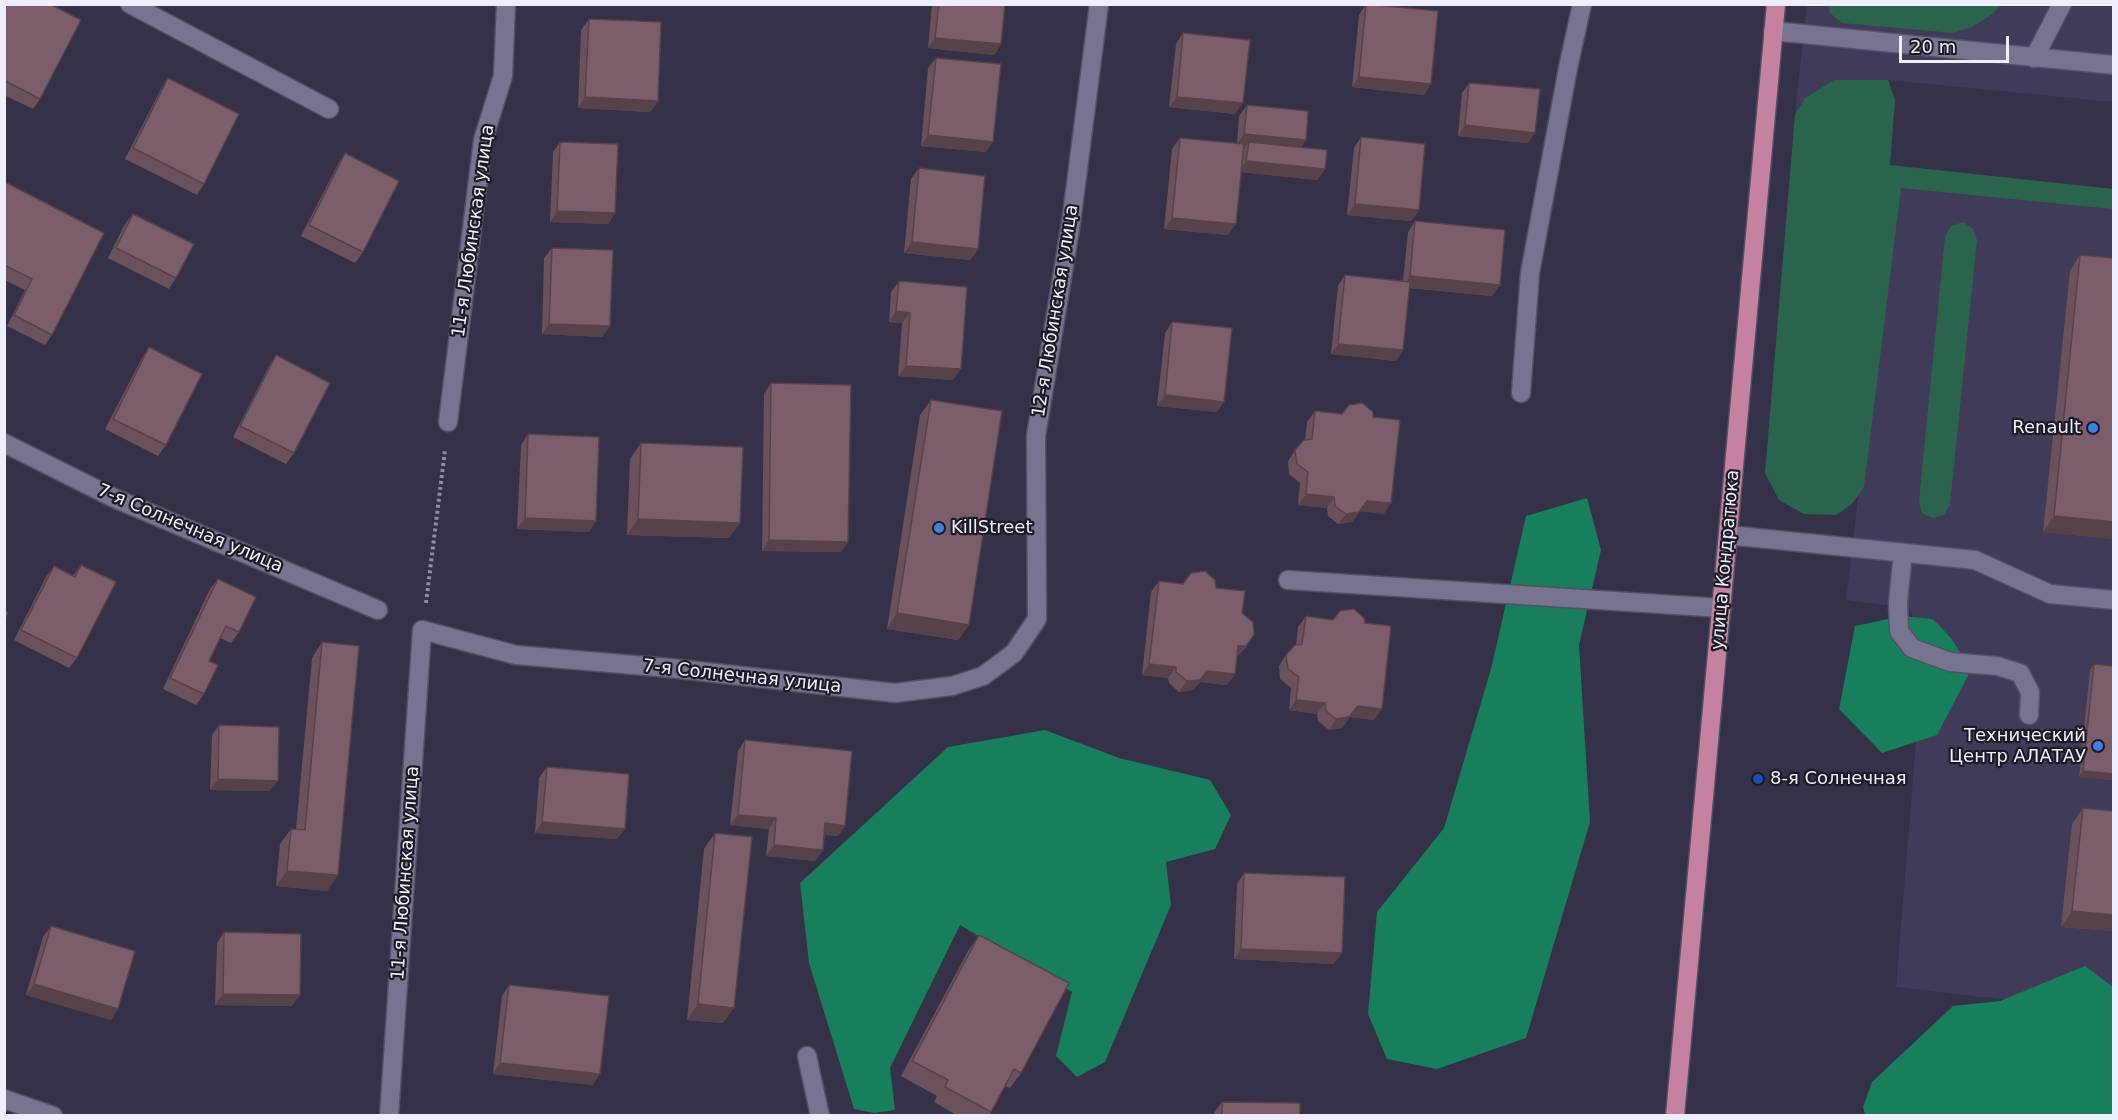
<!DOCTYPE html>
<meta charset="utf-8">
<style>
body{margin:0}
#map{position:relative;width:2118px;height:1120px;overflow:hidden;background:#343149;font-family:"DejaVu Sans",sans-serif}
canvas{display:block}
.frame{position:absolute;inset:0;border:6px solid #efeefe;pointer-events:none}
.scale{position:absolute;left:1899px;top:36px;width:110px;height:27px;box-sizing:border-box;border:3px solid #efeefe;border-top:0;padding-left:8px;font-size:18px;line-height:21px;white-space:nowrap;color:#efeefe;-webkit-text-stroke:4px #1c1a25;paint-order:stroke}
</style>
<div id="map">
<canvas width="2118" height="1120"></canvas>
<div class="frame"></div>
<div class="scale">20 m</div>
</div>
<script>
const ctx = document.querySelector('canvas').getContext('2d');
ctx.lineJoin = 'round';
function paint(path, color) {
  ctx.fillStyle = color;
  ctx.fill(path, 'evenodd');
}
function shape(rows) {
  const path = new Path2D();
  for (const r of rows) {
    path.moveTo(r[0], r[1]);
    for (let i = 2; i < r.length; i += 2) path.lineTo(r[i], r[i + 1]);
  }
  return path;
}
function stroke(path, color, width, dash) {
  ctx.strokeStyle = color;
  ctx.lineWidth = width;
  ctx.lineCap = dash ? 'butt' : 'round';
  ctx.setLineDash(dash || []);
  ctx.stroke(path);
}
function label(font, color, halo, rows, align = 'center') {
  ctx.font = font + ' "DejaVu Sans",sans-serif';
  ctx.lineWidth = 4.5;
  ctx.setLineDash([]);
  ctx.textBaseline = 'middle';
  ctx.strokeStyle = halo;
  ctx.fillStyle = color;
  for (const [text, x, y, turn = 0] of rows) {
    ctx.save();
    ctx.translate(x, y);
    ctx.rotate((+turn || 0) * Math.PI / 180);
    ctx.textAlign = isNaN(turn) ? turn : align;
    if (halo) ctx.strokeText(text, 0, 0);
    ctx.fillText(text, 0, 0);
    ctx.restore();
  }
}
const built = shape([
 [1807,5,2113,5,2113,102,1888,80,1834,80,1805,98,1795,113],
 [1896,179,2113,202,2113,1012,1896,987,1924,644,1909,608,1846,600]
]);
const green = shape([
 [1828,5,1828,4,2001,5,1991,15,1972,27,1953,33,1842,23,1830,13],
 [1834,80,1888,80,1895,100,1890,165,2114,189,2113,209,1901,188,1864,487,1852,504,1836,515,1804,514,1779,500,1765,473,1795,114,1805,98],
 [1963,222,1973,229,1977,240,1950,504,1944,515,1933,518,1922,513,1919,501,1945,236,1951,226]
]);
const forest = shape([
 [1587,498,1601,550,1579,645,1590,822,1526,1038,1437,1069,1387,1059,1368,1014,1377,912,1444,828,1491,669,1526,516],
 [1902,616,1933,619,1951,638,1971,670,1937,735,1882,753,1839,709,1855,626],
 [1045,730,1119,758,1210,780,1231,815,1215,849,1166,862,1171,905,1105,1062,1077,1077,1056,1056,1072,992,960,925,890,1068,895,1110,874,1113,854,1109,809,963,800,883,948,747],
 [2085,966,2113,987,2113,1115,1865,1115,1863,1107,1872,1082,1953,1006,2000,1001]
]);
const path = shape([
 [426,603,445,450]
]);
const minor = shape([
 [130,4,329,109],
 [1773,31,2114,65],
 [2034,58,2062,4],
 [1521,393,1530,273,1568,68,1582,4],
 [448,422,483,140,503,76,506,4],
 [4,443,114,498,378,610],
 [1728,535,1975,560,2050,594,2114,600],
 [1903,553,1898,602,1899,631,1912,648,1950,662,1997,666,2020,673,2030,692,2029,715],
 [1288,580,1722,608],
 [807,1056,820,1116],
 [4,1099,53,1116],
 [389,1116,422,630,516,655,670,668,895,693,952,686,983,676,1014,653,1037,619,1036,436,1071,223,1099,4]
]);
const major = shape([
 [1675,1116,1776,4]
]);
const wall = shape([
 [4,4,40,99,33,109,4,95],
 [932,4,1005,4,1001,44,994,55,928,48],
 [1366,4,1431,84,1424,95,1352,87,1359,15],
 [589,19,658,101,650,112,578,108,581,30],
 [1183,33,1235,114,1169,107,1176,44],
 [936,58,986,152,921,146,928,68],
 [168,78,204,184,197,195,125,159,161,89],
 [1469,83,1528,143,1458,136,1462,93],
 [1247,105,1306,140,1301,147,1325,169,1317,180,1241,172,1228,235,1164,229,1172,149,1180,138,1237,143,1239,116],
 [1361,137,1419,210,1411,221,1347,215,1354,148],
 [560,142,615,213,608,224,550,222,553,152],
 [345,153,363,252,355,263,301,236,338,164],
 [919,168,978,249,970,260,904,253,911,179],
 [4,183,52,335,45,345,7,326,25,290,4,280],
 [133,214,176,278,169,289,108,258,125,224],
 [1415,221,1500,285,1492,296,1409,288,1403,350,1396,361,1331,354,1338,286,1345,275,1403,281,1408,232],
 [552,248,610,326,602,337,542,334,544,258],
 [2080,255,2114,539,2043,532,2070,271],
 [899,281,953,380,898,376,902,323,889,322,891,292],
 [1172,322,1217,412,1157,406,1165,333],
 [149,347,166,445,158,456,105,429,142,358],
 [276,355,294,453,286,464,233,437,269,366],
 [771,383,848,542,841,552,762,551,764,394],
 [931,400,969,625,958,640,887,629,920,415],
 [1315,411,1384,514,1360,511,1352,522,1338,524,1328,516,1327,508,1298,505,1300,483,1289,474,1288,461,1295,450,1305,440,1307,422],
 [528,434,589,532,517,529,521,445],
 [641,443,740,523,729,538,627,535,630,459],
 [81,565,77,658,69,668,14,640,46,577,54,566,73,576],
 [218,579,239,632,231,643,220,638,209,661,204,694,196,705,163,689,210,589],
 [1159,581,1216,588,1247,646,1238,656,1237,656,1235,674,1227,685,1200,682,1193,690,1179,692,1169,683,1168,678,1142,675,1151,592],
 [1306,616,1374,720,1350,717,1342,728,1329,730,1318,721,1317,714,1289,710,1291,688,1280,679,1279,666,1286,655,1296,645,1298,627],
 [322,642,338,875,327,891,276,886,280,844,291,829,296,829,312,658],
 [2094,664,2114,780,2079,777,2090,670],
 [219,725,270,791,210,790,212,735],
 [745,740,845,826,838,836,824,835,815,861,766,856,769,829,730,825,738,751],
 [547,767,617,839,535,833,539,778],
 [2083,808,2114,931,2061,927,2072,824],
 [715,833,723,1023,687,1020,704,849],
 [1244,873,1334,964,1234,959,1237,884],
 [51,926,111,1020,26,995,43,937],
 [224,932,292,1006,215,1005,217,943],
 [979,935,1021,1073,1010,1088,1005,1086,989,1116,958,1116,934,1102,937,1096,901,1076,968,951],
 [509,985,593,1085,493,1074,502,996],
 [1222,1102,1300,1116,1214,1116,1214,1113]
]);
const shadedWall = shape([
 [935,38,1001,44,994,55,928,48],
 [1359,77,1431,84,1424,95,1352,87],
 [585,97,658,101,650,112,578,108],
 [1177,97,1243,103,1235,114,1169,107],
 [1465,125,1535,133,1528,143,1458,136],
 [1244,134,1306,140,1298,151,1249,142,1246,146,1236,145],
 [928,135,993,142,986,152,921,146],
 [1246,161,1325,169,1317,180,1239,172],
 [1355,204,1419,210,1411,221,1347,215],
 [557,211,615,213,608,224,550,222],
 [1172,218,1236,224,1228,235,1164,229],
 [912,242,978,249,970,260,904,253],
 [1410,276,1500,285,1492,296,1402,287],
 [896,311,910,313,902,323,889,322],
 [549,324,610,326,602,337,542,334],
 [1338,344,1403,350,1396,361,1331,354],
 [906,366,961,369,953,380,898,376],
 [1165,395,1224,402,1217,412,1157,406],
 [1306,494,1334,497,1327,508,1298,505],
 [1367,501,1391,503,1384,514,1360,511,1352,522,1338,524,1346,514],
 [2054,516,2114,522,2114,539,2043,532],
 [525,518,596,521,589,532,517,529],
 [638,519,740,523,729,538,627,535],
 [769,540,848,542,841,552,762,551],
 [897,613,969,625,958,640,887,629],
 [1254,635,1238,656,1231,657,1238,646],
 [1149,664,1176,667,1168,678,1142,675],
 [1207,671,1235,674,1227,685,1200,682,1193,690,1179,692,1187,681],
 [1296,700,1325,703,1317,714,1289,710],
 [1358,706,1382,709,1374,720,1350,717,1342,728,1329,730,1336,719],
 [2083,771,2114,774,2114,780,2079,777],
 [218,779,278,781,270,791,210,790],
 [738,815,776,818,769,829,730,825],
 [542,822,625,829,617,839,535,833],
 [825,823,845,826,838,836,818,834],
 [774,845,823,850,815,861,766,856],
 [287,871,338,875,327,891,276,886],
 [2072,911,2114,915,2114,931,2061,927],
 [1241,949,1342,953,1334,964,1234,959],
 [34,984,118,1009,111,1020,26,995],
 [223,994,300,995,292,1006,215,1005],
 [698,1004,734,1008,723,1023,687,1020],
 [500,1063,600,1074,593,1085,493,1074]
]);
const building = shape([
 [4,4,50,4,81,20,40,99,4,80,4,4],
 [939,4,1005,4,1001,44,935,38,939,4],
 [1366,4,1438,11,1431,84,1359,77,1366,4],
 [589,19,661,22,658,101,585,97,589,19],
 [1183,33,1250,40,1243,103,1177,97,1183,33],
 [936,58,1001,64,993,142,928,135,936,58],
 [168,78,239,114,204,184,133,148,168,78],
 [1469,83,1540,89,1535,133,1465,125,1469,83],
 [1247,105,1308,111,1306,140,1244,134,1247,105],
 [1361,137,1425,144,1419,210,1355,204,1361,137],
 [1180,138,1244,144,1236,224,1172,218,1180,138],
 [560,142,618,144,615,213,557,211,560,142],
 [1249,142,1327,150,1325,169,1246,161,1249,142],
 [345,153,399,181,363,252,309,225,345,153],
 [919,168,985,176,978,249,912,242,919,168],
 [5,182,104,233,52,335,14,315,32,279,4,265,5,182],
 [133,214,194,244,176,278,116,248,133,214],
 [1415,221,1505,230,1500,285,1410,276,1415,221],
 [552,248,613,250,610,326,549,324,552,248],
 [2080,255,2114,258,2114,522,2054,516,2080,255],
 [1345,275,1410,282,1403,350,1338,344,1345,275],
 [899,281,967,287,961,369,906,366,910,313,896,311,899,281],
 [1172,322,1232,328,1224,402,1165,395,1172,322],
 [149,347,202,374,166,445,113,419,149,347],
 [276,355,330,383,294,453,240,426,276,355],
 [771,383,851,385,848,542,769,540,771,383],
 [931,400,1002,411,969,625,897,613,931,400],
 [1362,403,1373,412,1373,417,1400,420,1391,503,1367,501,1359,512,1346,514,1335,506,1334,497,1306,494,1308,472,1297,464,1295,450,1304,440,1312,439,1315,411,1342,414,1349,405,1362,403],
 [528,434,599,437,596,521,525,518,528,434],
 [641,443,743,447,740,523,638,519,641,443],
 [81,565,116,582,77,658,21,630,54,566,75,577,81,565],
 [1205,571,1215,580,1216,588,1245,591,1242,613,1253,622,1254,635,1246,646,1238,646,1235,674,1207,671,1200,680,1187,681,1176,672,1176,667,1149,664,1159,581,1183,584,1191,573,1205,571],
 [218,579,256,597,239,632,226,626,209,661,218,665,204,694,170,678,218,579],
 [1354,609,1364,618,1365,623,1391,626,1382,709,1358,706,1349,717,1336,719,1326,711,1325,703,1296,700,1299,677,1288,669,1286,655,1295,645,1302,644,1306,616,1333,620,1340,611,1354,609],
 [4,611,8,613,4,620,4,611],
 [322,642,359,646,338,875,287,871,291,829,305,830,322,642],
 [2094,664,2114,666,2114,774,2083,771,2094,664],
 [219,725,279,727,278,781,218,779,219,725],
 [745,740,852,751,845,826,825,823,823,850,774,845,776,818,738,815,745,740],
 [547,767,629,774,625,829,542,822,547,767],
 [2083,808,2114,811,2114,915,2072,911,2083,808],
 [715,833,752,837,734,1008,698,1004,715,833],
 [1244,873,1345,877,1342,953,1241,949,1244,873],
 [51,926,135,951,118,1009,34,984,51,926],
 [224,932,301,934,300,995,223,994,224,932],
 [979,935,1069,983,1021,1073,1014,1069,991,1112,945,1087,948,1080,912,1061,979,935],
 [509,985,609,996,600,1074,500,1063,509,985],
 [1222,1102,1300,1103,1300,1116,1222,1116,1222,1102]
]);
const markers = [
 [2093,428,6,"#3f7fe0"],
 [939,528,6,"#3f7fe0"],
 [2098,746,6,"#3f7fe0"],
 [1758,779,6,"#1a4fb4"]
];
const streetNames = [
 ["11-я Любинская улица",474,231,-82],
 ["12-я Любинская улица",1056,311,-81],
 ["7-я Солнечная улица",190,529,23],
 ["улица Кондратюка",1726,560,-85],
 ["7-я Солнечная улица",742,677,6],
 ["11-я Любинская улица",406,873,-86]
];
const poiNames = [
 ["Renault",2081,428],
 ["KillStreet",951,528,"left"],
 ["Технический",2086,736],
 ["Центр АЛАТАУ",2086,757],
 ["8-я Солнечная",1770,779,"left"]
];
paint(built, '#3f3b58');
paint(green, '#2b644c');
paint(forest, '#177f5b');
stroke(minor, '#535064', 21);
stroke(major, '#535064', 21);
stroke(path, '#8e8ca1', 4, [3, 3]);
stroke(minor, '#777490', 18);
stroke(major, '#c482a0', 18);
paint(wall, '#6b515b');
paint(shadedWall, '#57424a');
paint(building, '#7c5e6a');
stroke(building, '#57424a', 1.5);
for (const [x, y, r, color] of markers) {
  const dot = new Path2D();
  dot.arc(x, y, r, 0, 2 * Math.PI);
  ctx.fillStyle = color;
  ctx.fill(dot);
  stroke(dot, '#1c1a25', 2);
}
label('18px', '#efeefe', '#1c1a25', streetNames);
label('18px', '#efeefe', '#1c1a25', poiNames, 'right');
</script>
